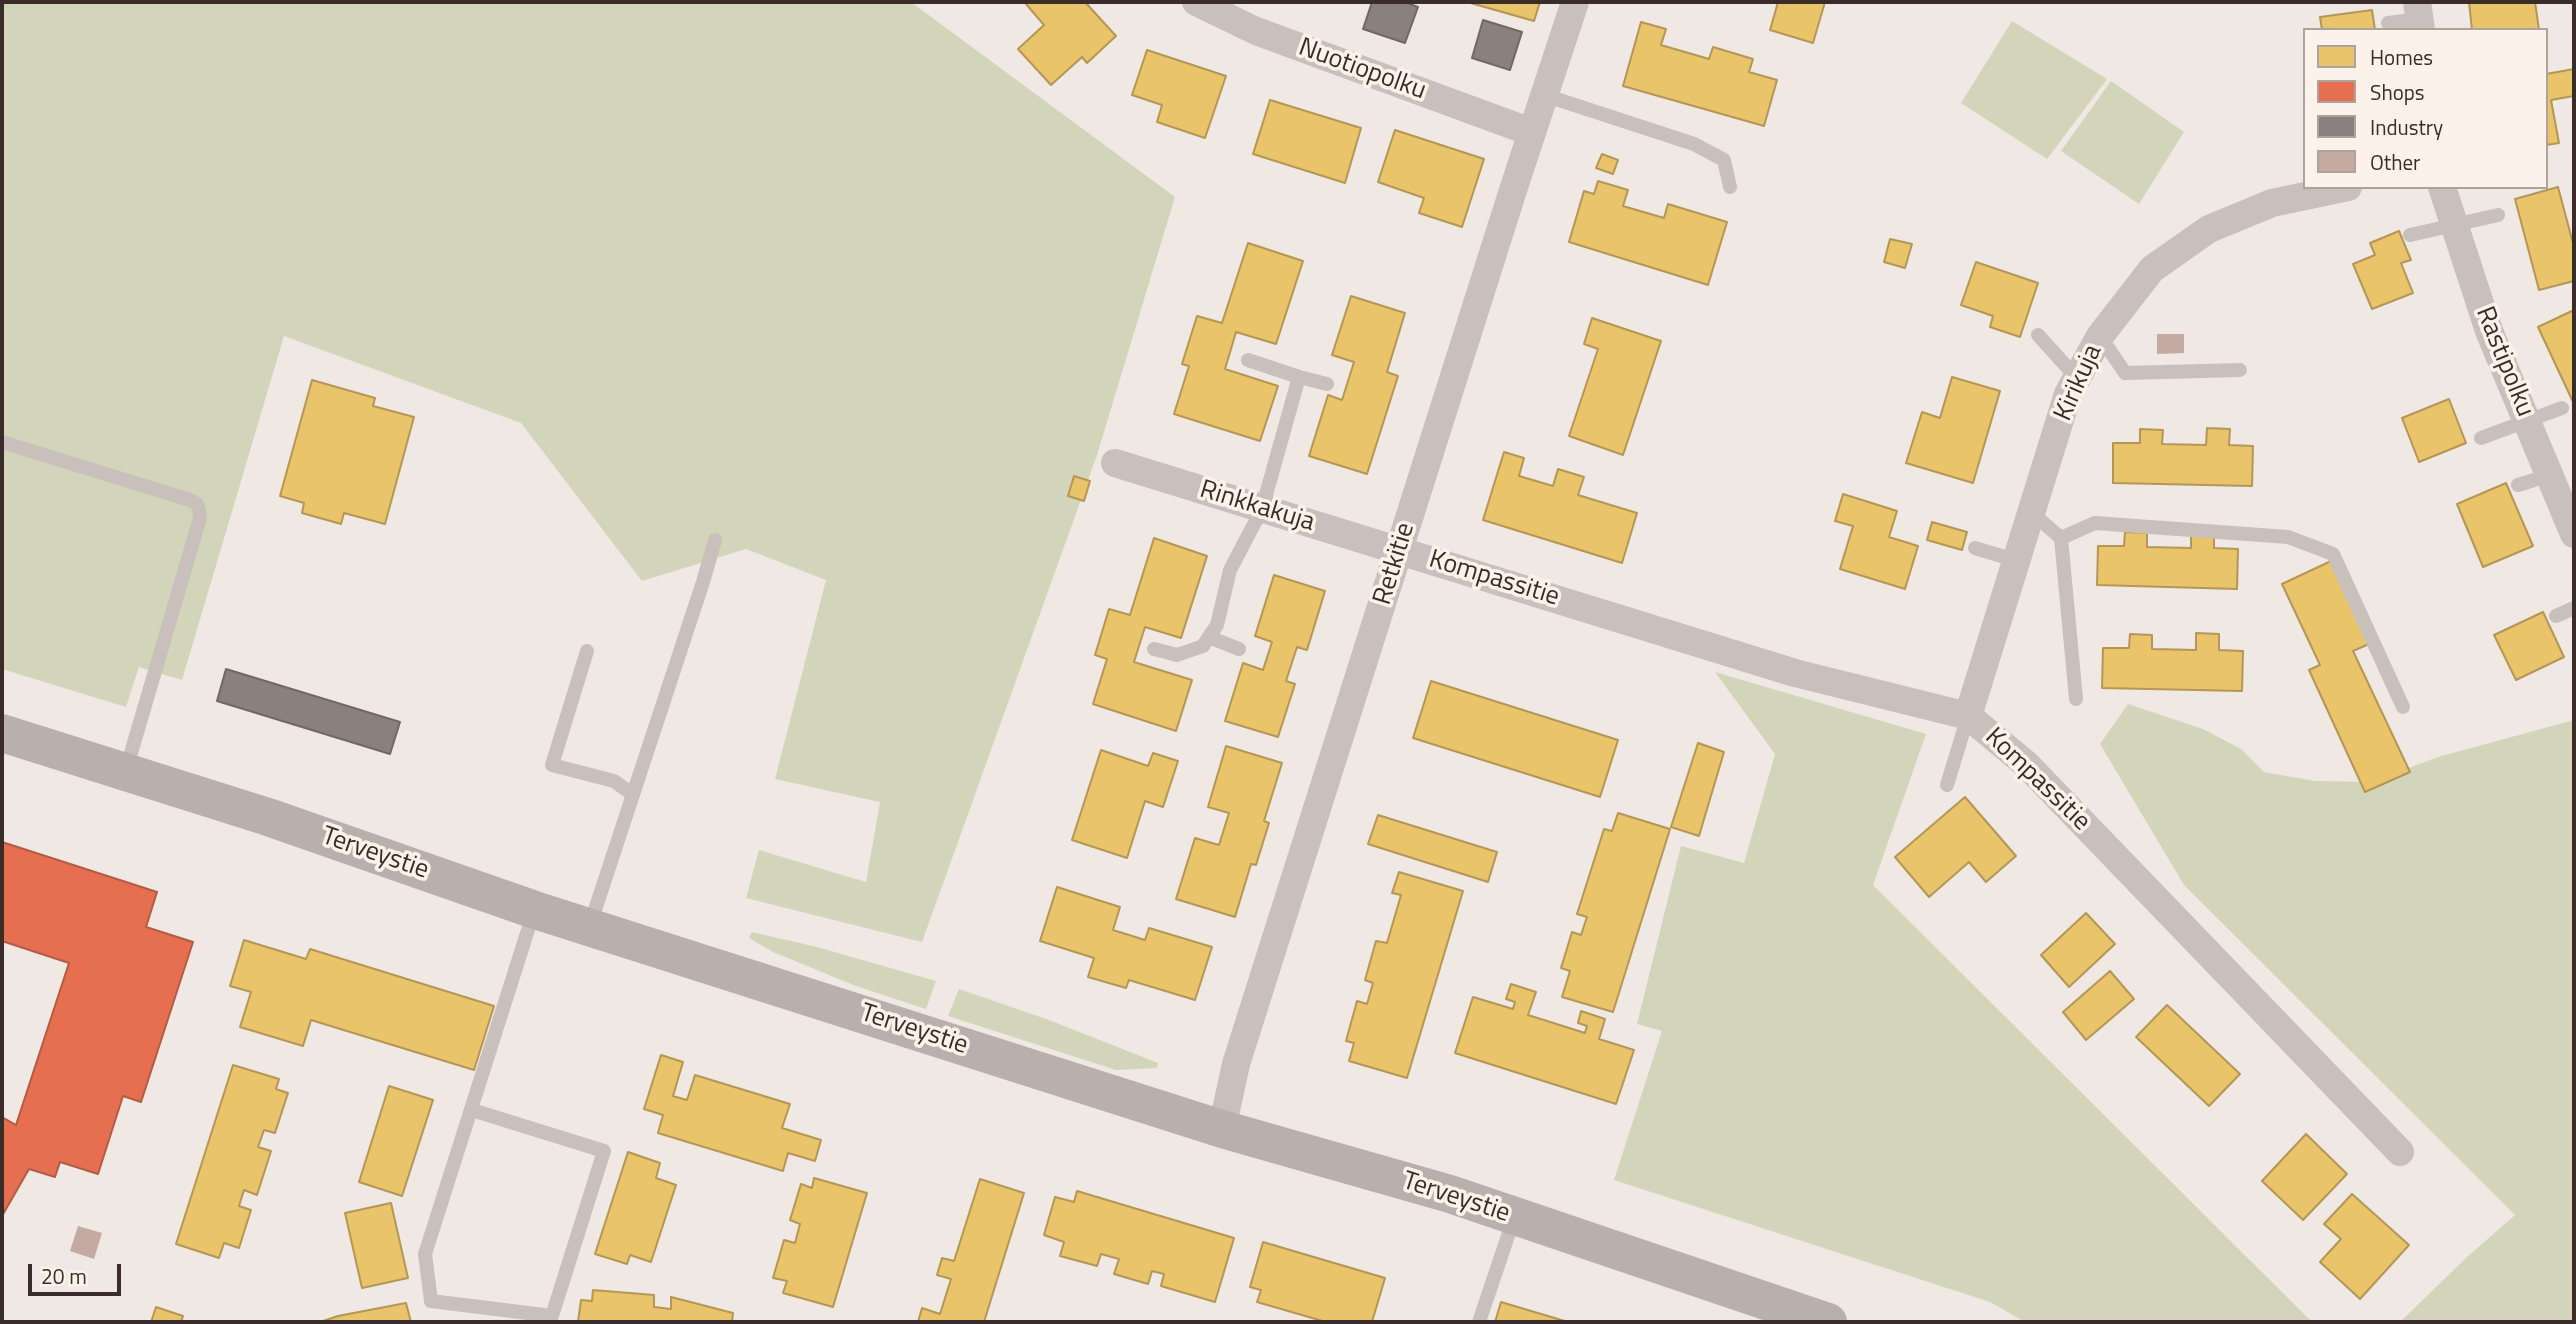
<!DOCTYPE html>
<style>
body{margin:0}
#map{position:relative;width:2576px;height:1324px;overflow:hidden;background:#efe8e3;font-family:"Titillium Web",sans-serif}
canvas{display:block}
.frame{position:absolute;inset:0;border:4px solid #3a2c28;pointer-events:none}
.legend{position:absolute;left:2303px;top:28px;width:245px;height:161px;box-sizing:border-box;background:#fcf2ea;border:2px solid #aea39c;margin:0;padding:9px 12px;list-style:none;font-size:21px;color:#3a2c28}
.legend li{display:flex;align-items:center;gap:14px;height:35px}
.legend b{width:35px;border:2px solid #aea39c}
.scale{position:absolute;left:28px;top:1264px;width:93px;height:32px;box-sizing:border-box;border:4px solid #3a2c28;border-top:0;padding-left:9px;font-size:21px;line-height:24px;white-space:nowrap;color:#3a2c28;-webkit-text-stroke:5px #fcf2ea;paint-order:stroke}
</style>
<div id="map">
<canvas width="2576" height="1324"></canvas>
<div class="frame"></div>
<ul class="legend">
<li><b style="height:19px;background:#e9c46a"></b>Homes</li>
<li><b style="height:19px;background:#e76f51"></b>Shops</li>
<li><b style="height:19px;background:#8a817c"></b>Industry</li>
<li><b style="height:19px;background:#c5a9a3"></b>Other</li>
</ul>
<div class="scale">20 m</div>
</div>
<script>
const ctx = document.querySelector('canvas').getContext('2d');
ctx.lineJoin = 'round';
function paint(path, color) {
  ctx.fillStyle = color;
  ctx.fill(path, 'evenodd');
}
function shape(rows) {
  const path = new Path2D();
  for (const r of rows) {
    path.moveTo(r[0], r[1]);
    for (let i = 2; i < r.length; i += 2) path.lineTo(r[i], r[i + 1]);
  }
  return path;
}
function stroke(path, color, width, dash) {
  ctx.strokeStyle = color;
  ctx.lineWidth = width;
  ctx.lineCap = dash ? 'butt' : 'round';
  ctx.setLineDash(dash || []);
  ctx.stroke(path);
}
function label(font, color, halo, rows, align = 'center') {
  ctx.font = font + ' "Titillium Web",sans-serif';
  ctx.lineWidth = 7;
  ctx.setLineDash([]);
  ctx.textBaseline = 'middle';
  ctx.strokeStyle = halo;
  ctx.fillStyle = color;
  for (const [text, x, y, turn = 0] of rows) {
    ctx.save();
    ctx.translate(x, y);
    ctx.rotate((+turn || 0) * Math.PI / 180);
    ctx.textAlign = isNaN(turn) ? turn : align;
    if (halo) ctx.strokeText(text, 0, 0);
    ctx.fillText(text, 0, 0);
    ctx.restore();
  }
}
const green = shape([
 [2,2,911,2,1175,197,1097,455,922,942,746,898,759,850,866,882,880,802,775,779,826,580,746,549,642,581,521,423,284,336,182,680,139,667,126,707,2,669],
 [2012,21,2107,79,2047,159,1961,103],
 [2111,81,2184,132,2139,204,2061,151],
 [1715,672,1926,734,1873,885,2312,1322,2025,1322,1990,1302,1614,1180,1662,1031,1637,1024,1681,846,1744,863,1775,754],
 [2128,704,2203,729,2241,749,2264,772,2315,781,2371,782,2438,757,2574,720,2574,1322,2400,1322,2466,1258,2515,1215,2184,885,2100,744],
 [752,932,817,947,936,981,926,1009,856,986,773,952,749,938],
 [959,989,1049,1020,1158,1063,1157,1068,1116,1070,948,1016]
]);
const homes = shape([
 [1029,2,1085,2,1116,36,1087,63,1082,57,1051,85,1018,49,1044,25,1026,4,1029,2],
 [1467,2,1540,2,1534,21,1467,2],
 [1778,2,1825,2,1813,43,1770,30,1778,2],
 [2469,2,2535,2,2539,30,2472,30,2469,2],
 [2372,10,2375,30,2322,30,2320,17,2372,10],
 [1641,22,1666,29,1661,45,1709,59,1713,47,1753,59,1749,72,1777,80,1764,126,1623,86,1641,22],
 [1147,50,1226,76,1205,138,1157,122,1162,105,1132,95,1147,50],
 [2574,69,2574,96,2551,100,2559,143,2546,145,2546,74,2574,69],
 [1270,100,1361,128,1345,183,1253,154,1270,100],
 [1395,130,1484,159,1462,227,1419,213,1424,198,1378,182,1395,130],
 [1602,154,1618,160,1613,174,1596,168,1602,154],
 [1598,181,1628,190,1623,206,1664,218,1668,204,1727,222,1708,285,1569,242,1584,191,1594,194,1598,181],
 [2558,187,2574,247,2574,281,2539,290,2515,199,2558,187],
 [2399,231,2411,260,2401,263,2413,293,2372,309,2353,264,2375,255,2370,243,2399,231],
 [1890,239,1912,244,1905,268,1884,262,1890,239],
 [1248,243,1303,261,1276,344,1236,332,1225,369,1278,386,1260,441,1174,414,1189,366,1182,364,1197,316,1222,323,1248,243],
 [1976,262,2038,283,2020,337,1990,327,1993,316,1961,305,1976,262],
 [1351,296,1405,313,1387,372,1398,376,1367,474,1309,456,1328,395,1342,400,1354,362,1332,355,1351,296],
 [2574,310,2574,404,2538,327,2574,310],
 [1592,318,1661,341,1623,455,1569,436,1598,349,1584,344,1592,318],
 [1952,377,2000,391,1973,483,1906,463,1922,412,1940,418,1952,377],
 [312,380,375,398,373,406,414,417,385,524,344,513,341,524,302,513,304,503,280,496,312,380],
 [2449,399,2466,443,2419,462,2402,418,2449,399],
 [2207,428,2230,429,2229,445,2253,446,2252,486,2113,483,2113,443,2140,443,2140,429,2163,430,2162,444,2206,445,2207,428],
 [1504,452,1524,458,1519,476,1553,486,1558,469,1584,477,1578,495,1637,513,1622,563,1483,520,1504,452],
 [1074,476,1090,481,1084,501,1068,496,1074,476],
 [2506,483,2533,546,2483,567,2457,504,2506,483],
 [1843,494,1897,511,1889,537,1918,546,1905,589,1840,569,1853,526,1835,521,1843,494],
 [1932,522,1967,532,1962,550,1927,540,1932,522],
 [2191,531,2214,532,2214,548,2238,549,2237,589,2097,585,2098,546,2124,546,2125,532,2147,533,2147,547,2191,548,2191,531],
 [1154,538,1207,556,1181,638,1145,627,1134,662,1192,680,1176,731,1093,704,1107,659,1095,655,1109,609,1130,615,1154,538],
 [2331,561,2369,644,2353,651,2410,772,2365,792,2309,670,2320,665,2282,584,2331,561],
 [1274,575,1325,591,1307,650,1297,647,1286,681,1295,684,1278,737,1225,721,1243,663,1263,670,1272,642,1255,636,1274,575],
 [2543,612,2564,657,2516,680,2494,635,2543,612],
 [2196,633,2219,634,2219,650,2243,651,2242,691,2102,688,2103,648,2129,648,2130,634,2152,635,2152,649,2196,650,2196,633],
 [1431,681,1618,740,1600,797,1413,738,1431,681],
 [1698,743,1724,752,1699,836,1671,827,1698,743],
 [1226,746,1282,763,1264,821,1269,823,1256,865,1251,864,1235,917,1176,899,1195,838,1219,845,1229,813,1208,807,1226,746],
 [1101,750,1148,766,1153,753,1178,761,1163,807,1145,801,1127,858,1072,840,1101,750],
 [1965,797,2016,856,1986,882,1969,862,1929,897,1895,857,1965,797],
 [1618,813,1670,829,1613,1012,1562,997,1570,971,1561,968,1572,932,1581,935,1587,917,1577,914,1604,829,1612,831,1618,813],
 [1378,815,1497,852,1488,882,1368,844,1378,815],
 [1399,872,1463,891,1407,1078,1349,1061,1354,1043,1346,1041,1357,1001,1367,1004,1373,983,1365,980,1376,941,1387,943,1401,895,1392,893,1399,872],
 [1057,887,1120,907,1113,930,1145,940,1149,928,1212,947,1195,1000,1129,980,1126,988,1088,977,1094,958,1040,941,1057,887],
 [2086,913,2115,944,2069,987,2041,955,2086,913],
 [244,940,306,959,310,949,494,1006,474,1070,311,1020,303,1046,240,1027,251,992,230,986,244,940],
 [2110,971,2134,999,2086,1040,2063,1012,2110,971],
 [1511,984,1536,992,1528,1015,1585,1033,1587,1026,1578,1023,1581,1011,1605,1019,1599,1039,1634,1050,1616,1104,1455,1053,1473,997,1513,1009,1515,1002,1506,999,1511,984],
 [2167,1005,2240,1074,2209,1106,2136,1037,2167,1005],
 [661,1055,683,1062,673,1096,687,1100,695,1075,790,1104,782,1128,821,1140,815,1161,788,1153,783,1171,658,1133,663,1115,644,1109,661,1055],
 [233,1065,279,1079,276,1089,288,1093,275,1133,264,1130,258,1147,271,1151,257,1195,244,1190,239,1206,251,1210,239,1248,224,1243,219,1258,176,1244,233,1065],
 [389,1086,433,1100,402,1196,359,1182,389,1086],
 [2306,1134,2347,1174,2303,1220,2262,1181,2306,1134],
 [628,1152,660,1163,656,1178,676,1185,651,1262,630,1255,627,1264,595,1254,628,1152],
 [814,1178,867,1193,833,1307,783,1293,787,1281,773,1278,784,1240,795,1243,800,1224,790,1220,801,1184,812,1188,814,1178],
 [980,1179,1024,1193,984,1322,918,1322,922,1308,940,1314,951,1279,937,1275,942,1258,954,1261,980,1179],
 [1077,1191,1234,1238,1215,1302,1161,1286,1164,1274,1152,1271,1148,1284,1114,1274,1119,1259,1101,1254,1097,1266,1060,1256,1064,1242,1044,1235,1055,1197,1074,1202,1077,1191],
 [2352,1194,2409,1245,2360,1299,2320,1262,2341,1239,2324,1224,2352,1194],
 [391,1203,408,1278,362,1288,345,1213,391,1203],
 [1263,1242,1385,1278,1372,1322,1326,1322,1257,1302,1261,1290,1250,1287,1263,1242],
 [593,1290,654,1295,654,1307,671,1309,671,1297,733,1313,732,1322,578,1322,581,1300,592,1301,593,1290],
 [1501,1302,1568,1322,1495,1322,1501,1302],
 [406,1303,411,1322,320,1322,338,1316,406,1303],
 [156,1307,183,1316,181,1322,151,1322,156,1307]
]);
const shops = shape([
 [2,842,157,892,146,927,193,942,141,1102,123,1096,98,1174,60,1162,55,1177,29,1169,2,1216,2,1117,16,1125,69,963,2,941,2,842]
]);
const industry = shape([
 [1372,2,1404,2,1418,7,1405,43,1363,29,1372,2],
 [1483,20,1522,32,1510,70,1472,58,1483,20],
 [226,669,400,722,390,754,217,701,226,669]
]);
const building = shape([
 [2157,334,2184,334,2184,353,2157,354],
 [78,1226,102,1233,94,1259,70,1251]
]);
const service = shape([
 [2388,23,2420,19],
 [1544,95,1694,144,1724,160,1730,187],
 [2410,235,2498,215],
 [2038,335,2077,378],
 [2100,336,2125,373,2240,370],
 [1248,360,1299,377],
 [2481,438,2562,408],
 [2,442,190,500,197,504,199,510,200,518,126,770],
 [2518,485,2550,475],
 [2032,513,2061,538,2076,699],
 [2061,538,2095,523,2288,537,2333,554,2403,707],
 [1975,548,2018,561],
 [2556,616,2574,608],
 [1209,637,1239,649],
 [1154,649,1177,655,1203,646,1217,625,1230,570,1262,509,1299,377,1327,384],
 [587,651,552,765,614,781,632,794],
 [1947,785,1968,716],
 [590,925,703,582,715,540],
 [472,1110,604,1151,552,1316,431,1301,425,1254,534,911],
 [1479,1322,1514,1218]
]);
const minor = shape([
 [1196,2,1256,31,1531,132],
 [2417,2,2421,30],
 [2442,187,2489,331,2574,534],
 [1115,463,1795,673,1968,716,2026,764,2400,1152],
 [1968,716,2068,394,2100,336,2152,269,2209,229,2272,203,2348,187],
 [1222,1129,1236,1064,1514,187,1575,2]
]);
const secondary = shape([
 [2,733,268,817,535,910,1222,1129,1450,1194,1828,1322]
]);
const streetNames = [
 ["Nuotiopolku",1362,70,20],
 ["Rastipolku",2504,362,68],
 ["Kirikuja",2079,383,-66],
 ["Rinkkakuja",1257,507,17],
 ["Retkitie",1395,564,-73],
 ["Kompassitie",1494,579,17],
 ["Kompassitie",2037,780,44],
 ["Terveystie",375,854,19],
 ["Terveystie",914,1030,18],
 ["Terveystie",1456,1198,18]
];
paint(green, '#d3d5bb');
paint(homes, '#e9c46a');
stroke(homes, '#b49656', 2);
paint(shops, '#e76f51');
stroke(shops, '#b35b45', 2);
paint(industry, '#8a817c');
stroke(industry, '#726863', 2);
paint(building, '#c5a9a3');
stroke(service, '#c9c0bb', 14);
stroke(minor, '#c9c0bb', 28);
stroke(secondary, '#b9b0ab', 38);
label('26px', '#3a2c28', '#fcf2ea', streetNames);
</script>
